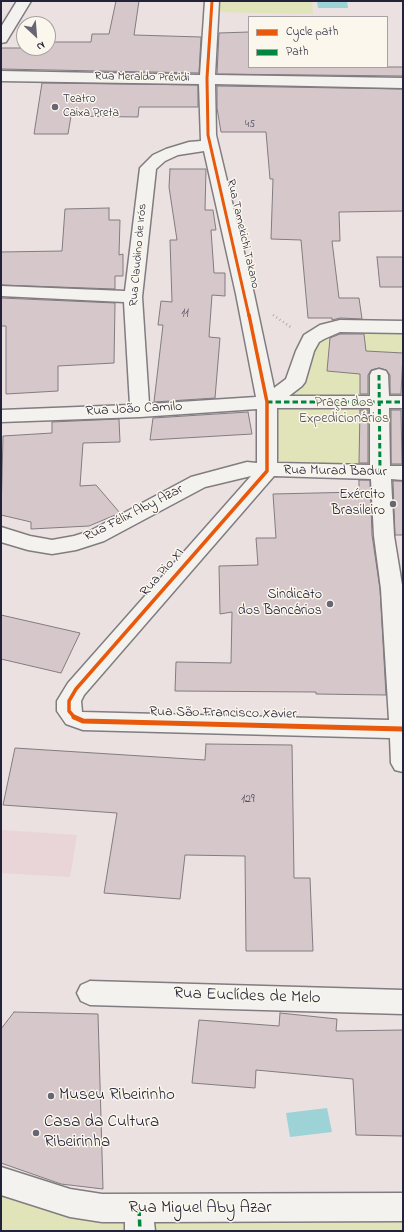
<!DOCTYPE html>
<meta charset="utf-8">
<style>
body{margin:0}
#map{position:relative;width:404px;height:1232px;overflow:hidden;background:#ebe1e0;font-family:"Indie Flower",sans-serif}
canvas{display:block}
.frame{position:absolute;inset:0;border:2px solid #22223b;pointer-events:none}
.legend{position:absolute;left:248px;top:16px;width:140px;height:52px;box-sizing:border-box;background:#fbf7ec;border:1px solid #a4a2a5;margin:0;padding:5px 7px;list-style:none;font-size:12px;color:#22223b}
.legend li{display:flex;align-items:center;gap:8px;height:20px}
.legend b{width:20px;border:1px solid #a4a2a5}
.north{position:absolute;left:16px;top:16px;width:40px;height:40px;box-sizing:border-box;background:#fbf7ec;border:1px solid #a4a2a5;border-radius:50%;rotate:154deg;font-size:11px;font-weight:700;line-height:16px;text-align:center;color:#22223b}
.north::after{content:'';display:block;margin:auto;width:14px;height:18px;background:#686575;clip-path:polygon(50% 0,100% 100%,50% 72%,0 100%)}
</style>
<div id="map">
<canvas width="404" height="1232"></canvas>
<div class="frame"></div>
<ul class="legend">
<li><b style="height:5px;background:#e8590c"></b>Cycle path</li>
<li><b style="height:5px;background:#00873e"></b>Path</li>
</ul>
<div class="north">N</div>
</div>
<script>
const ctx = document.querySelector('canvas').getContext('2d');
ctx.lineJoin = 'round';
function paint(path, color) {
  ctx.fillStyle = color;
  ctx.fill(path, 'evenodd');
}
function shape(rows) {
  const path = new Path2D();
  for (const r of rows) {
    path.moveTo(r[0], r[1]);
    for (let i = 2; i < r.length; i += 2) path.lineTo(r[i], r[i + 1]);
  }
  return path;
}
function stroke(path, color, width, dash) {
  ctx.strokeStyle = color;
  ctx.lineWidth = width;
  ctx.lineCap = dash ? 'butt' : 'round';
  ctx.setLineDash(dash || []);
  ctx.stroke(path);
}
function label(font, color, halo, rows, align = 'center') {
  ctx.font = font + ' "Indie Flower",sans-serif';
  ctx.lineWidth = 3;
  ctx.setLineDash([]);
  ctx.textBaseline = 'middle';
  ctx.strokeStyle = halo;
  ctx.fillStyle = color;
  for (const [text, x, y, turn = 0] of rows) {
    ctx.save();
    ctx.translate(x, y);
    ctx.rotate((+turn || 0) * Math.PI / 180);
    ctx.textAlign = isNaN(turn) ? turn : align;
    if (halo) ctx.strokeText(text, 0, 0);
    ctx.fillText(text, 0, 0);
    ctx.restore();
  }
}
const built = shape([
 [1,830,77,835,70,877,1,873]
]);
const green = shape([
 [219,1,312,1,313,14,218,12],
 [403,329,403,471,272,468,269,403,327,331],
 [1,1185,71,1206,403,1204,403,1231,1,1231]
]);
const water = shape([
 [317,1,347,1,348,8,318,8],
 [327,1108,332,1132,290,1137,286,1113]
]);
const building = shape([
 [116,1,139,1,134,35,201,37,199,73,1,69,1,48,48,48,49,42,91,42,92,34,109,34,116,1],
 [249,32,249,67,403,67,403,76,217,74,219,33,249,32],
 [42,83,198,85,198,107,139,107,138,117,71,116,68,134,34,134,42,83],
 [217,86,403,89,403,211,339,212,340,241,332,241,339,298,359,298,362,319,340,318,332,320,332,318,308,318,301,240,271,239,273,179,270,179,266,132,221,132,217,108,217,86],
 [170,169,206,169,205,210,213,210,216,230,211,230,214,273,225,273,225,296,212,295,209,337,220,338,215,398,154,402,163,325,158,325,161,301,172,302,170,240,177,240,169,187,170,169],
 [109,208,109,220,120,220,119,255,123,254,123,276,115,276,115,289,1,285,1,252,62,251,65,209,109,208],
 [377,257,403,257,403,287,380,287,377,257],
 [1,298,115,303,114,363,58,366,58,391,6,394,6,326,1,326,1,298],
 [340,334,364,334,366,351,403,353,401,394,390,394,390,375,386,370,379,368,371,370,368,375,368,394,360,394,360,374,327,371,330,338,340,334],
 [360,410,368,410,368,463,359,463,360,410],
 [391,410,401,410,402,464,391,464,391,410],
 [248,412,252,434,150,440,153,418,248,412],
 [119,419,120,442,83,443,80,486,96,485,120,513,89,526,31,529,31,522,1,515,3,436,52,433,52,422,119,419],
 [359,480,370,480,372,535,380,589,386,695,316,694,316,692,175,691,176,662,231,663,232,612,220,614,219,566,258,565,256,538,276,538,273,494,359,492,359,480],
 [393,481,403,481,403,535,395,535,393,481],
 [1,615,80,633,61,673,1,659,1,615],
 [206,744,292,745,294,878,310,878,313,951,246,951,245,856,185,855,180,899,104,893,117,813,3,805,15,748,205,760,206,744],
 [14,1012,98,1014,103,1189,61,1184,1,1163,1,1029,14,1012],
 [280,1013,337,1019,336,1031,403,1030,403,1136,356,1135,353,1079,256,1070,255,1088,192,1083,199,1020,279,1026,280,1013]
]);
const path = shape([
 [273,315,292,328]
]);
const minor = shape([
 [17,1,31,1,6,42,1,43,1,27,17,1],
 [205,1,219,1,215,75,403,78,403,88,215,84,216,135,254,294,274,388,286,379,296,351,304,335,320,325,340,320,403,321,403,333,340,332,324,339,319,342,314,351,305,382,302,386,289,396,370,396,370,375,372,371,379,369,386,371,388,375,389,396,403,396,403,408,389,408,390,466,403,466,403,480,391,479,394,536,403,591,403,772,395,770,391,763,390,738,83,730,66,724,57,711,57,701,68,683,251,476,205,487,104,541,76,550,52,554,28,550,1,542,1,527,30,536,52,540,74,536,90,531,191,477,247,462,257,463,257,409,140,417,1,422,1,410,130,405,124,302,1,296,1,286,125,291,140,168,153,155,166,149,189,142,201,141,199,84,1,81,1,71,200,75,205,1],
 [204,151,236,294,256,397,149,404,142,297,156,169,165,161,178,155,204,151],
 [277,408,370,408,370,465,277,463,277,408],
 [274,476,371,479,374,536,381,589,389,720,82,712,81,701,84,695,274,476],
 [90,981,403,990,403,1014,90,1005,81,1001,77,993,81,985,90,981],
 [1,1167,70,1189,102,1194,403,1193,403,1221,154,1222,155,1231,125,1231,125,1222,102,1222,70,1217,1,1195,1,1167]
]);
const quietFar1 = shape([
 [379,375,380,472],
 [267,402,403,402]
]);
const quiet = shape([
 [139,1209,140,1231]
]);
const cyclewayFar2 = shape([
 [212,1,207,78,208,135,249,316]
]);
const cyclewayFar1 = shape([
 [75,718,69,711,69,701,76,689,267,471,267,402,249,315]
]);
const cycleway = shape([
 [74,717,83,721,403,729]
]);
const markers = [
 [55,107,4,"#686575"],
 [393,504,4,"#686575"],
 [330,604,4,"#686575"],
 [51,1096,4,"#686575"],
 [36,1133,4,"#686575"]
];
const farNumbernames = [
 ["45",250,125]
];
const farStreetnames = [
 ["Rua Meraldo Prévidi",142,78,1],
 ["Rua Tamekichi Takano",242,234,77],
 ["Rua Claudino de Irós",139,255,-85]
];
const farPoinames = [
 ["Teatro",63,100],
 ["Caixa Preta",63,114]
];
const numberNames = [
 ["11",185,314],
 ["129",248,800]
];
const parkNames = [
 ["Praça dos",344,404],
 ["Expedicionários",344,420]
];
const streetNames = [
 ["Rua João Camilo",134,410,-3],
 ["Rua Murad Badur",335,472,1],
 ["Rua Félix Aby Azar",134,514,-27],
 ["Rua Pio XI",163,573,-49],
 ["Rua São Francisco Xavier",223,714,1]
];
const poiNames = [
 ["Exército",385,496],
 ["Brasileiro",385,512],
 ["Sindicato",322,596],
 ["dos Bancários",322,612]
];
const nearStreetnames = [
 ["Rua Euclídes de Melo",247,997,2],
 ["Rua Miguel Aby Azar",200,1209]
];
const nearPoinames = [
 ["Museu Ribeirinho",59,1096],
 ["Casa da Cultura",44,1123],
 ["Ribeirinha",44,1143]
];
paint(built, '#e9d4d7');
paint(green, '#e1e3b8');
paint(water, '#9dd2d7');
paint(building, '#d6c7ca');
stroke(building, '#817c81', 1);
stroke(minor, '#817c81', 3);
stroke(path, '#afacad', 2.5, [1, 3]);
paint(minor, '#f4f2ee');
stroke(quietFar1, '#00873e', 3, [5.5, 3]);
stroke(quiet, '#00873e', 3.5, [7, 3.5]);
stroke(cyclewayFar2, '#e8590c', 3);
stroke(cyclewayFar1, '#e8590c', 3.5);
stroke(cycleway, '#e8590c', 5);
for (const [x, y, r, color] of markers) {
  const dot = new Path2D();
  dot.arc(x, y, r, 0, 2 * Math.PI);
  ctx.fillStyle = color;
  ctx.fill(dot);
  stroke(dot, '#fbf7ec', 1.5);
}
label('10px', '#4f4b5f', null, farNumbernames);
label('12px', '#22223b', '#fbf7ec', farStreetnames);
label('12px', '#22223b', '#fbf7ec', farPoinames, 'left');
label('12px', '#4f4b5f', null, numberNames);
label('14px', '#505252', '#fbf7ec', parkNames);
label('14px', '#22223b', '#fbf7ec', streetNames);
label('14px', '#22223b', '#fbf7ec', poiNames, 'right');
label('17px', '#22223b', '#fbf7ec', nearStreetnames);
label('17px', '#22223b', '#fbf7ec', nearPoinames, 'left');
</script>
